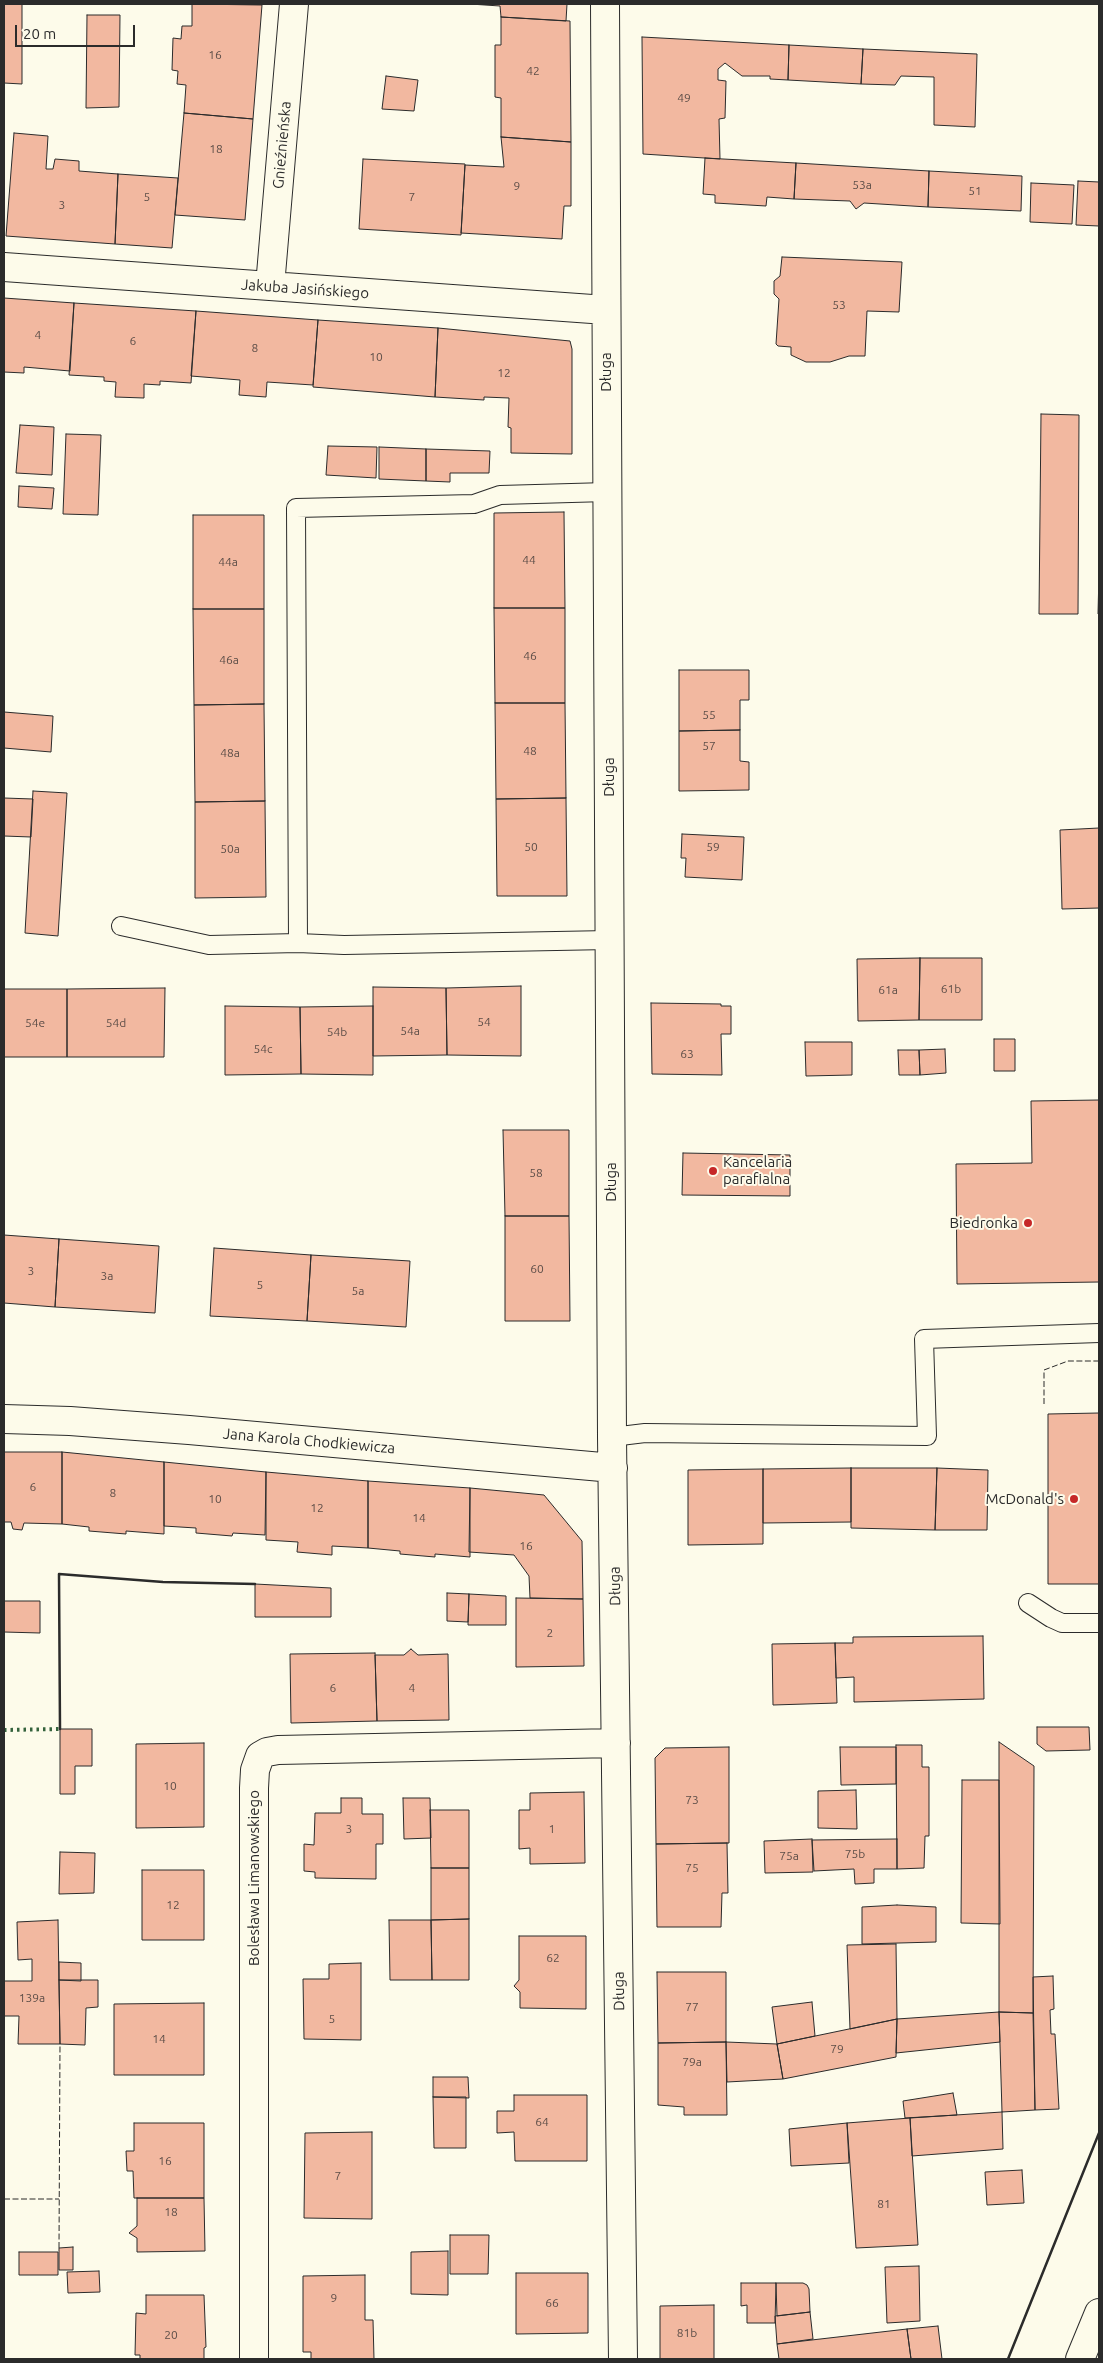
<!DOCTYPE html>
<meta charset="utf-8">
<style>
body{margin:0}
#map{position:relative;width:1103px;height:2363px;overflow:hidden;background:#fdfbea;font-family:Ubuntu,sans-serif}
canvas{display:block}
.frame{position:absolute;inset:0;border:5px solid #2b2b2b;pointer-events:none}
.scale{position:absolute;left:15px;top:25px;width:120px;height:22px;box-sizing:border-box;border:2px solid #2b2b2b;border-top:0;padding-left:6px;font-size:15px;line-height:18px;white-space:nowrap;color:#2b2b2b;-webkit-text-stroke:4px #fdfbea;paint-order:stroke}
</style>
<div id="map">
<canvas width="1103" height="2363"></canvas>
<div class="frame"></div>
<div class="scale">20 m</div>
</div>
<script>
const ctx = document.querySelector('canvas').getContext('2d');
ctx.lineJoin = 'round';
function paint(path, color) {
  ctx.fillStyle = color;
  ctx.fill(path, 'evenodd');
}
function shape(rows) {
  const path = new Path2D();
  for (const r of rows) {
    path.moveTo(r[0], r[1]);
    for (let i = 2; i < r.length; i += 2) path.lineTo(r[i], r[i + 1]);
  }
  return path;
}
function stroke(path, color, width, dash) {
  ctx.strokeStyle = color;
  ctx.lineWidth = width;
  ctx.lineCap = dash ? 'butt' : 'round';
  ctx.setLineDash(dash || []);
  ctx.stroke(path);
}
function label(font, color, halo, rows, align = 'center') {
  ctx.font = font + ' Ubuntu,sans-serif';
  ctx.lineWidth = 4;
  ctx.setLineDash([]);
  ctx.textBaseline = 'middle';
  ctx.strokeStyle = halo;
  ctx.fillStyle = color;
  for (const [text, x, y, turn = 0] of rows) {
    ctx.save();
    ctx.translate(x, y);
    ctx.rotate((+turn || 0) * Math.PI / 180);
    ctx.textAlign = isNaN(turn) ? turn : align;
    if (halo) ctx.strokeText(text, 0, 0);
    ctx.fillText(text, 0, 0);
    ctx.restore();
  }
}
const building = shape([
 [4,4,22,4,22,84,4,83,4,4],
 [192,4,262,5,253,119,184,113,186,85,177,84,178,71,172,70,173,38,181,39,182,26,192,26,192,4],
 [470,4,567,4,566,21,501,17,500,6,470,4],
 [87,15,120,15,119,107,86,108,87,15],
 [501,17,570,21,571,142,501,137,501,98,495,97,495,45,501,45,501,17],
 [642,37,789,45,788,80,770,79,770,76,742,76,725,63,718,69,718,80,726,81,725,118,719,119,720,159,643,154,642,37],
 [789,45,863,49,861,84,788,80,789,45],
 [863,49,977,54,975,127,934,125,934,77,901,76,895,85,861,84,863,49],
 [386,76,418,80,414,111,382,109,386,76],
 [184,113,253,119,245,220,175,215,184,113],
 [14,133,48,136,46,169,53,169,55,159,79,161,79,171,118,174,115,244,6,236,14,133],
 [501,137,571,142,571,206,564,206,562,239,461,233,465,165,504,167,501,137],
 [705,158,796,163,794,199,767,197,766,206,715,203,715,195,703,194,705,158],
 [363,159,465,164,461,235,359,229,363,159],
 [796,163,929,171,928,207,864,203,856,209,850,201,794,199,796,163],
 [929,171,1022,176,1021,211,928,207,929,171],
 [118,174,178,178,172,248,115,244,118,174],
 [1078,181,1099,182,1099,226,1076,225,1078,181],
 [1031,183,1074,185,1072,224,1030,222,1031,183],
 [782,257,902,262,899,312,867,311,865,356,849,356,830,362,806,362,791,355,791,347,778,346,776,344,779,299,774,294,774,281,780,276,782,257],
 [4,298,74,303,70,371,24,367,24,373,4,372,4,298],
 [74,303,196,311,191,383,160,381,160,385,144,384,144,398,115,397,116,382,104,381,104,377,69,375,74,303],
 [196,311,318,320,313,385,267,382,266,397,239,395,240,380,191,376,196,311],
 [318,320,438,328,435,397,313,387,318,320],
 [438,328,570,341,572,349,572,454,511,453,511,428,508,427,509,398,484,397,484,400,435,397,438,328],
 [1041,414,1079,415,1078,614,1039,614,1041,414],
 [20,425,54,427,52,475,16,473,20,425],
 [66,434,101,435,98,515,63,514,66,434],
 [328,446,377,447,376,478,326,475,328,446],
 [379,447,426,449,426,481,379,479,379,447],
 [426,449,490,451,489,473,450,473,450,482,426,481,426,449],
 [19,486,54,488,52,509,18,507,19,486],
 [564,512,565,608,494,608,494,513,564,512],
 [193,515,264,515,264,609,193,609,193,515],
 [1099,573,1099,614,1098,614,1099,573],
 [494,608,565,608,565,703,495,703,494,608],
 [193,609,264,609,264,704,194,705,193,609],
 [679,670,749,670,749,700,740,700,740,730,679,731,679,670],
 [495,703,565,703,566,798,496,799,495,703],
 [264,704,265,801,195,802,194,705,264,704],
 [4,712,53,716,51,752,4,748,4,712],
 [740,730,740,761,749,762,749,790,679,791,679,731,740,730],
 [33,791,67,793,58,936,25,933,33,791],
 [4,798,33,799,31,837,4,836,4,798],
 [566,798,567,896,497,896,496,799,566,798],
 [265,801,266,897,195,898,195,802,265,801],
 [1099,828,1099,908,1062,909,1060,830,1099,828],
 [682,834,744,837,742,880,685,877,686,858,681,858,682,834],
 [920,958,919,1020,858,1021,857,959,920,958],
 [920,958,982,958,982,1020,919,1020,920,958],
 [521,986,521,1056,447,1055,446,988,521,986],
 [373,987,446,988,447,1055,373,1056,373,987],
 [165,988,164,1057,67,1057,67,989,165,988],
 [4,989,67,989,67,1057,4,1057,4,989],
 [651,1003,721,1004,721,1006,731,1006,731,1034,721,1034,722,1075,652,1074,651,1003],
 [225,1006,300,1007,301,1074,225,1075,225,1006],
 [373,1006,373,1075,301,1074,300,1007,373,1006],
 [994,1039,1015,1039,1015,1071,994,1071,994,1039],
 [805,1042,852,1042,852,1075,806,1076,805,1042],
 [945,1049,946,1073,920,1075,919,1050,945,1049],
 [898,1050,919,1050,920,1075,899,1075,898,1050],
 [1099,1100,1099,1282,957,1284,956,1164,1032,1163,1031,1101,1099,1100],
 [503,1130,569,1130,569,1216,505,1216,503,1130],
 [683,1153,790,1155,790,1196,682,1195,683,1153],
 [505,1216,569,1216,570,1321,505,1321,505,1216],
 [4,1235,59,1239,55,1307,4,1303,4,1235],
 [59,1239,159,1246,155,1313,55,1307,59,1239],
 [214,1248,311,1255,307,1321,210,1316,214,1248],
 [311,1255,410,1261,406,1327,307,1321,311,1255],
 [1099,1413,1099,1584,1048,1584,1048,1414,1099,1413],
 [4,1452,62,1452,62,1524,24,1523,22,1530,13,1529,11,1522,4,1522,4,1452],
 [62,1452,164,1462,164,1534,126,1531,126,1534,89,1531,89,1527,62,1524,62,1452],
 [164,1462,266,1472,265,1535,233,1533,232,1536,196,1533,196,1528,164,1526,164,1462],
 [851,1468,851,1522,763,1523,763,1469,851,1468],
 [851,1468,937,1468,935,1530,851,1528,851,1468],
 [937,1468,988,1470,987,1530,935,1530,937,1468],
 [763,1469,763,1544,688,1545,688,1470,763,1469],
 [266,1472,368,1481,368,1548,332,1546,332,1555,297,1552,298,1542,266,1540,266,1472],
 [368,1481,470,1488,470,1557,435,1554,435,1557,400,1554,400,1551,368,1548,368,1481],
 [470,1488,544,1495,582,1541,583,1599,530,1598,529,1576,514,1555,469,1552,470,1488],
 [255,1584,331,1588,331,1617,255,1617,255,1584],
 [447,1593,469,1594,468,1622,447,1621,447,1593],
 [469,1594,506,1596,506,1625,468,1625,469,1594],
 [516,1598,583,1599,584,1666,516,1667,516,1598],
 [4,1601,40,1601,40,1633,4,1632,4,1601],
 [983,1636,984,1699,854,1702,854,1677,836,1678,835,1643,853,1643,853,1637,983,1636],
 [835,1643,837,1703,773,1705,772,1644,835,1643],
 [411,1649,418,1655,448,1654,449,1720,377,1721,375,1655,404,1655,411,1649],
 [375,1653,377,1721,291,1723,290,1654,375,1653],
 [1037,1727,1089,1727,1090,1750,1046,1751,1037,1744,1037,1727],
 [60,1729,92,1729,92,1766,75,1766,75,1794,60,1794,60,1729],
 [999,1742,1034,1766,1033,2013,999,2012,999,1742],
 [204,1743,204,1827,136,1828,136,1744,204,1743],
 [896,1745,922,1745,922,1767,929,1767,929,1836,925,1836,924,1868,897,1869,896,1745],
 [729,1747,729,1843,656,1844,655,1758,665,1748,729,1747],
 [840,1747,896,1747,896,1784,841,1785,840,1747],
 [962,1780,999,1780,1000,1924,961,1923,962,1780],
 [856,1790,857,1829,818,1828,818,1791,856,1790],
 [584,1792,585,1863,530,1864,530,1848,519,1849,519,1810,530,1810,530,1793,584,1792],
 [341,1798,362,1798,362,1814,383,1814,383,1844,376,1844,376,1879,315,1878,315,1872,304,1871,304,1844,314,1845,315,1813,341,1813,341,1798],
 [403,1798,430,1798,431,1838,404,1839,403,1798],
 [430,1810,469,1810,469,1868,431,1868,430,1810],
 [812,1839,813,1872,765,1873,764,1841,812,1839],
 [897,1839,897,1869,874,1869,874,1883,855,1884,854,1869,814,1871,812,1840,897,1839],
 [727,1843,728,1893,722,1893,721,1927,657,1927,656,1844,727,1843],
 [60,1852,95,1853,94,1893,59,1894,60,1852],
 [431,1868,469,1868,469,1919,431,1920,431,1868],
 [142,1870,204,1870,204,1940,142,1940,142,1870],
 [897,1905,936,1907,936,1942,862,1944,862,1907,897,1905],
 [469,1919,469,1980,432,1980,431,1920,469,1919],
 [58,1920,60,2044,18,2044,19,2016,4,2016,4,1981,32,1981,32,1959,18,1960,17,1922,58,1920],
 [389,1920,431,1920,432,1980,390,1980,389,1920],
 [519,1936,586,1936,586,2009,520,2008,520,1992,514,1986,519,1980,519,1936],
 [896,1944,897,2019,850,2029,847,1945,896,1944],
 [59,1962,81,1963,81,1981,59,1980,59,1962],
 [361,1963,361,2040,304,2039,303,1979,329,1979,329,1964,361,1963],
 [657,1972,726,1972,726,2042,658,2043,657,1972],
 [1053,1976,1054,2009,1050,2010,1051,2034,1055,2034,1059,2109,1035,2110,1033,1977,1053,1976],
 [59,1980,98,1980,98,2007,86,2008,85,2045,60,2044,59,1980],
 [812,2002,815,2036,777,2044,772,2007,812,2002],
 [204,2003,204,2075,114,2075,114,2004,204,2003],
 [999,2012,1033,2013,1035,2110,1002,2112,999,2012],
 [999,2012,1000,2042,896,2053,897,2019,999,2012],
 [897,2019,896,2057,783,2079,777,2044,897,2019],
 [726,2042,777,2044,783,2079,727,2082,726,2042],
 [726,2042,727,2115,684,2115,684,2107,658,2105,658,2043,726,2042],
 [433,2077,468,2077,469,2098,433,2097,433,2077],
 [953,2093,957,2115,905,2118,903,2101,953,2093],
 [514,2095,587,2095,587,2161,515,2161,514,2132,497,2133,497,2111,514,2111,514,2095],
 [433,2097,466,2097,466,2148,434,2148,433,2097],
 [1002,2112,1003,2149,912,2156,910,2118,1002,2112],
 [910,2118,918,2245,856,2248,847,2123,910,2118],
 [134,2123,204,2123,204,2198,134,2198,133,2171,127,2171,126,2151,134,2151,134,2123],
 [847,2123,849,2163,791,2166,789,2129,847,2123],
 [372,2132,372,2219,304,2218,305,2133,372,2132],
 [1022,2170,1024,2203,987,2205,985,2172,1022,2170],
 [137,2198,204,2198,205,2251,137,2252,137,2238,129,2233,137,2226,137,2198],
 [450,2235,489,2235,488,2274,450,2274,450,2235],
 [73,2247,73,2270,59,2270,59,2248,73,2247],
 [448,2251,448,2295,411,2294,411,2252,448,2251],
 [19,2252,58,2252,58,2275,19,2275,19,2252],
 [919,2266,920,2321,887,2323,885,2267,919,2266],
 [99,2271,100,2292,68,2293,67,2272,99,2271],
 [516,2273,588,2273,588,2333,516,2334,516,2273],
 [365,2275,365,2320,373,2320,374,2359,311,2359,311,2352,303,2352,303,2276,365,2275],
 [741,2283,776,2283,775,2323,747,2323,747,2305,741,2306,741,2283],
 [776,2283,803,2283,807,2285,809,2289,810,2312,777,2316,776,2283],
 [146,2295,204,2295,206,2347,204,2348,204,2359,140,2359,140,2355,135,2355,136,2313,146,2314,146,2295],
 [714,2305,714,2359,660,2359,660,2306,714,2305],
 [810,2312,813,2339,777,2344,775,2316,810,2312],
 [938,2326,942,2359,911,2359,907,2329,938,2326],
 [907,2329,911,2359,779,2359,777,2344,907,2329]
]);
const service = shape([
 [121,926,209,945,298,943,344,945,609,940],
 [298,943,296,508,474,504,500,495,607,492],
 [612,1437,645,1433,927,1436,924,1339,1099,1333],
 [1028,1603,1051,1618,1062,1623,1099,1623]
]);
const minor = shape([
 [605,4,612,1437,623,2359],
 [4,267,606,310],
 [270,286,294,4],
 [4,1419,70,1421,189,1430,613,1468],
 [254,2359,254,1788,255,1770,260,1756,267,1752,278,1750,616,1743]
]);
const primary = shape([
 [1080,2359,1099,2313]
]);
const hedge = shape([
 [4,1730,60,1729]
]);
const fence = shape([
 [1044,1404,1044,1370,1068,1361,1099,1361],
 [4,2199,59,2199],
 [59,2248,60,2044]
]);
const wall = shape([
 [60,1729,59,1574,163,1582,255,1584],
 [1008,2359,1099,2133]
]);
const markers = [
 [713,1171,5,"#c62828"],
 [1028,1223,5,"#c62828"],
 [1074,1499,5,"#c62828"]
];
const numberNames = [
 ["16",215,55],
 ["42",533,71],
 ["49",684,98],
 ["18",216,149],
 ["53a",862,185],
 ["9",517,186],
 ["51",975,191],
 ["5",147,197],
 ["7",412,197],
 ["3",62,205],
 ["53",839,305],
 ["4",38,335],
 ["6",133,341],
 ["8",255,348],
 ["10",376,357],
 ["12",504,373],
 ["44",529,560],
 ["44a",228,562],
 ["46",530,656],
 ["46a",229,660],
 ["55",709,715],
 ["57",709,746],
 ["48",530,751],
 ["48a",230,753],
 ["50",531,847],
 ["59",713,847],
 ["50a",230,849],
 ["61b",951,989],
 ["61a",888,990],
 ["54",484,1022],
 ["54e",35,1023],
 ["54d",116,1023],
 ["54a",410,1031],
 ["54b",337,1032],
 ["54c",263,1049],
 ["63",687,1054],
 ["58",536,1173],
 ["60",537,1269],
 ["3",31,1271],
 ["3a",107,1276],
 ["5",260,1285],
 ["5a",358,1291],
 ["6",33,1487],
 ["8",113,1493],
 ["10",215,1499],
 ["12",317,1508],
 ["14",419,1518],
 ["16",526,1546],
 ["2",550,1633],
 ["6",333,1688],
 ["4",412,1688],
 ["10",170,1786],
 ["73",692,1800],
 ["3",349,1829],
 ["1",552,1829],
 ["75b",855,1854],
 ["75a",789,1856],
 ["75",692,1868],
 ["12",173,1905],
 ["62",553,1958],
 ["139a",32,1998],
 ["77",692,2007],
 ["5",332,2019],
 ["14",159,2039],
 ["79",837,2049],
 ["79a",692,2062],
 ["64",542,2122],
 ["16",165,2161],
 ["7",338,2176],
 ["81",884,2204],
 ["18",171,2212],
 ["9",334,2298],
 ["66",552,2303],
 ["81b",687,2333],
 ["20",171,2335]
];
const streetNames = [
 ["Gnieźnieńska",282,145,-85],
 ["Jakuba Jasińskiego",305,289,4],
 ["Długa",606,372,-90],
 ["Długa",609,777,-90],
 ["Długa",611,1182,-90],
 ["Jana Karola Chodkiewicza",309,1441,5],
 ["Długa",615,1586,-91],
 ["Bolesława Limanowskiego",254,1878,-90],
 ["Długa",619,1991,-91]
];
const poiNames = [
 ["Kancelaria",723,1162,"left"],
 ["parafialna",723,1179,"left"],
 ["Biedronka",1018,1223],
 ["McDonald's",1064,1499]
];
paint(building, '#f2b8a0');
stroke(building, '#2b2b2b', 1);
stroke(service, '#2b2b2b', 20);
stroke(minor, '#2b2b2b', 30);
stroke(primary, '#2b2b2b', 30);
stroke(service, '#fdfbea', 18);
stroke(minor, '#fdfbea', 28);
stroke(primary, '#fdfbea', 28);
stroke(hedge, '#34623c', 4, [2.5, 4]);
stroke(fence, '#2b2b2b', 1, [6, 2.5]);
stroke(wall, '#2b2b2b', 2.5);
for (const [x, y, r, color] of markers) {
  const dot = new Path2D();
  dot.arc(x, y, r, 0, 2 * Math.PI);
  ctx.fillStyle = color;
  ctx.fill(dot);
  stroke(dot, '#fdfbea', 2);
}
label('12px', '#5d4e48', null, numberNames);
label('15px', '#2b2b2b', '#fdfbea', streetNames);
label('15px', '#2b2b2b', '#fdfbea', poiNames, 'right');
</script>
